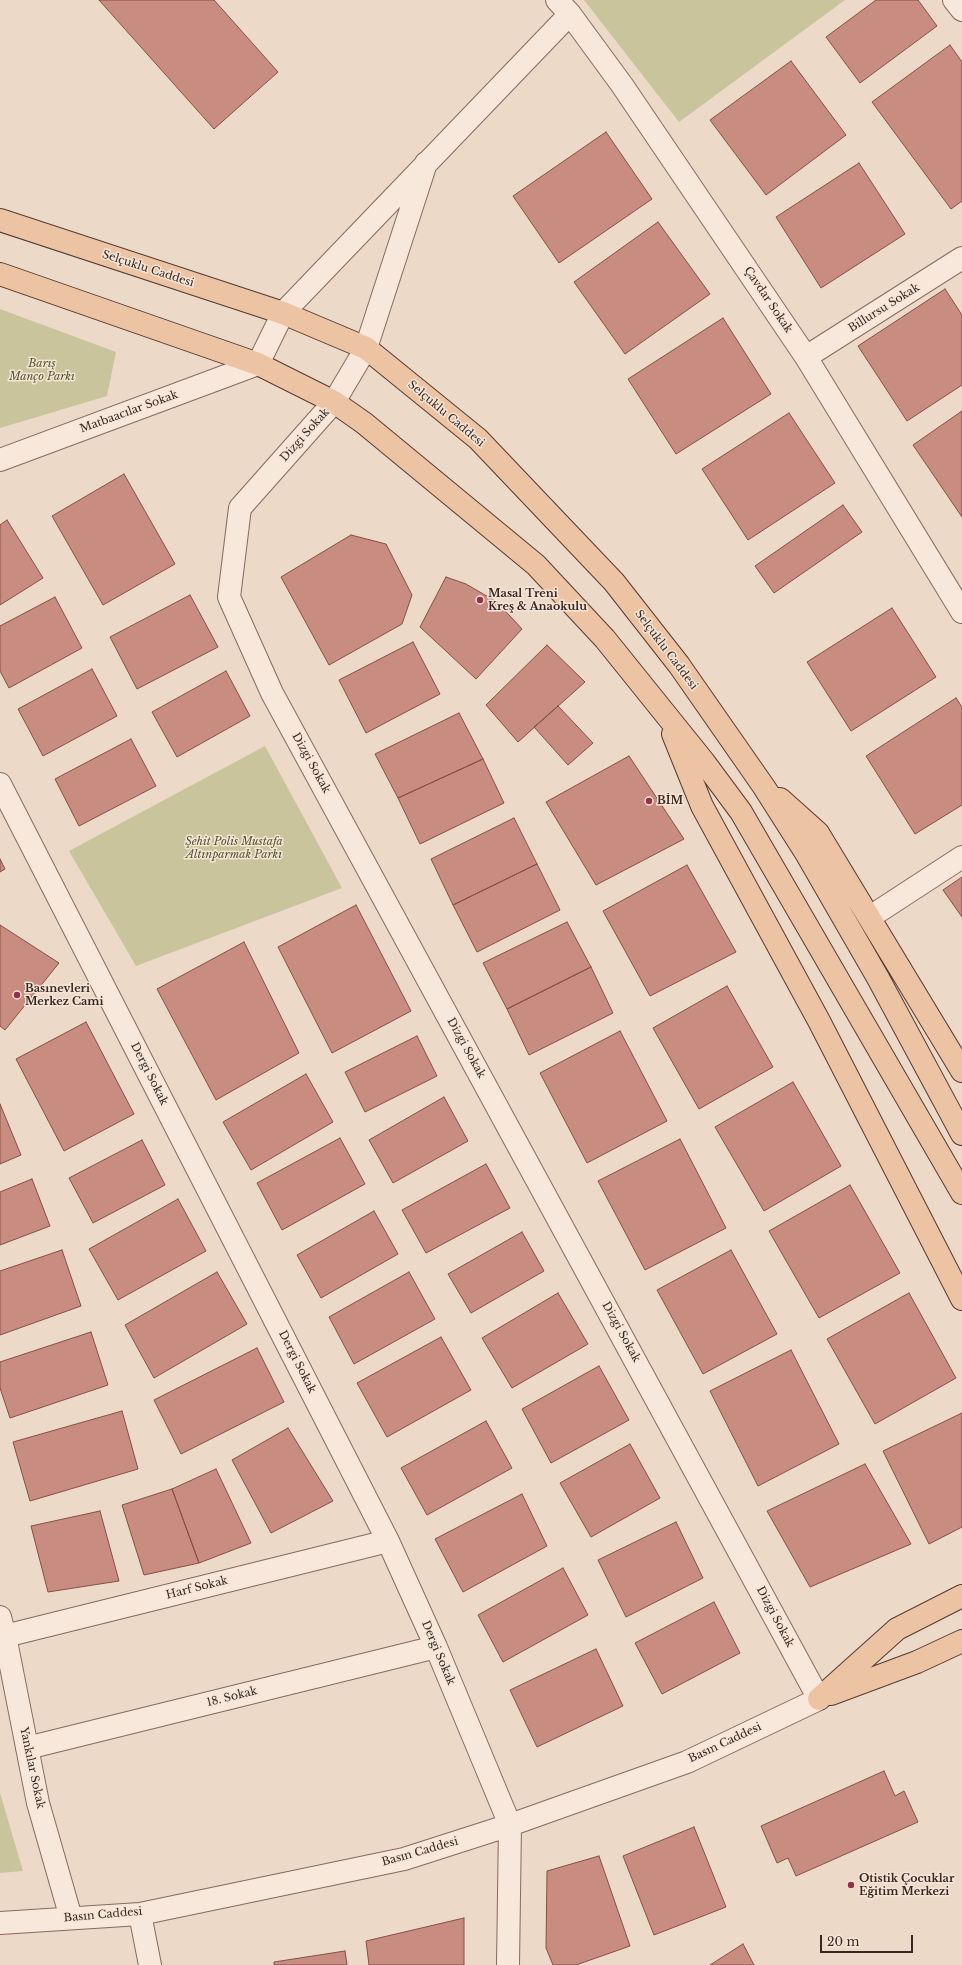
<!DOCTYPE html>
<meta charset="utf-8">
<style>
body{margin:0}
#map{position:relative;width:962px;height:1965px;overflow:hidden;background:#ecd9c8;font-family:"Libre Baskerville",serif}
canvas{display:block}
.scale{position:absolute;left:820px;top:1935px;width:93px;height:18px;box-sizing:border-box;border:2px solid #392721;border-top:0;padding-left:5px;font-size:12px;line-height:14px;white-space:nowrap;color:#392721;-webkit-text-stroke:3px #f4e5d7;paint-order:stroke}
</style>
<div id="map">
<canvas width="962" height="1965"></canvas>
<div class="scale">20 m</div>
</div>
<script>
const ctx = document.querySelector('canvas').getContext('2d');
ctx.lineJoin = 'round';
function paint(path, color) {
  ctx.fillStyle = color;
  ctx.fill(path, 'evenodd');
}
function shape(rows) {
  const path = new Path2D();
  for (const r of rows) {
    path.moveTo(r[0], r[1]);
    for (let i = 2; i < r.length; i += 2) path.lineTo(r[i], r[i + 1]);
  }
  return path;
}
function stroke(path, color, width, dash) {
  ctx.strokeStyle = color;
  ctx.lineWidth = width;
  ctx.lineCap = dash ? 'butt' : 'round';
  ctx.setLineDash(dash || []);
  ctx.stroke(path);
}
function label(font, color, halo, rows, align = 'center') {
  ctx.font = font + ' "Libre Baskerville",serif';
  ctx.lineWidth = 3;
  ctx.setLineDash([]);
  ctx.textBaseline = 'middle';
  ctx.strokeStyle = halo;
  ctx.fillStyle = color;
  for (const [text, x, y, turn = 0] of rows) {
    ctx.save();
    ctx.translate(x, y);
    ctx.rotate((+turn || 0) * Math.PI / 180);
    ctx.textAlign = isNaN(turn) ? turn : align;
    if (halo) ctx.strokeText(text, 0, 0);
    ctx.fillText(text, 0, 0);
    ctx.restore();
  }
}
const green = shape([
 [584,0,845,0,679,122],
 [0,309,116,352,107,396,0,428],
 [265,746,342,888,136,966,69,851],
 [0,1793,23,1871,0,1873]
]);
const building = shape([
 [99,0,214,0,278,72,214,129,99,0],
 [876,0,918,0,937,26,860,83,826,37,876,0],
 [950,45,962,62,962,201,951,209,872,102,950,45],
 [791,61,846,135,766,195,710,120,791,61],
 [606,132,652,199,559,263,513,196,606,132],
 [859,163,905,234,821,288,776,217,859,163],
 [658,222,710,294,625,354,574,282,658,222],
 [945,289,962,315,962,385,907,421,858,346,945,289],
 [723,318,771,394,676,454,628,379,723,318],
 [962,411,962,517,913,445,962,411],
 [789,413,835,483,748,540,702,469,789,413],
 [124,474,175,564,103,605,52,516,124,474],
 [843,505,862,532,774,593,755,566,843,505],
 [7,520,43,578,0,605,0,525,7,520],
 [351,535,386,544,412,595,402,624,329,665,281,577,351,535],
 [446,577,466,584,497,602,522,629,476,679,420,627,446,577],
 [190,595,218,647,137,689,110,637,190,595],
 [55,597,82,648,9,688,0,671,0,626,55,597],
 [892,608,936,677,851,731,807,662,892,608],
 [413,642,440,694,366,733,339,680,413,642],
 [547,645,585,682,518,742,486,705,547,645],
 [92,669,117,716,43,756,18,709,92,669],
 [226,671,250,716,177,757,152,712,226,671],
 [956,698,962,707,962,805,915,834,866,756,956,698],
 [558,706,593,743,568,765,534,727,558,706],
 [459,713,483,759,398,798,375,754,459,713],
 [131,739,156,786,79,826,55,779,131,739],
 [629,756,684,839,596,885,546,802,629,756],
 [483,759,504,803,420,844,398,798,483,759],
 [514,818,537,864,453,905,431,859,514,818],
 [0,859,5,869,0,872,0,859],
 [537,864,560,910,477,952,453,905,537,864],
 [687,865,736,952,650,996,603,911,687,865],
 [962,877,962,917,943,890,962,877],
 [356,905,411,1011,332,1053,278,947,356,905],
 [567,922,591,967,507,1009,483,963,567,922],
 [0,925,59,963,5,1030,0,1026,0,925],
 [244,942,299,1053,216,1100,157,989,244,942],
 [591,967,613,1013,529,1055,507,1009,591,967],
 [727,986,773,1067,699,1109,653,1028,727,986],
 [86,1022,134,1114,64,1151,16,1059,86,1022],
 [620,1031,667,1121,587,1163,540,1073,620,1031],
 [417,1036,437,1076,365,1112,345,1072,417,1036],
 [306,1074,333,1122,251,1170,223,1122,306,1074],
 [793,1082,841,1166,764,1211,715,1127,793,1082],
 [444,1097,468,1141,393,1183,369,1140,444,1097],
 [0,1104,21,1155,0,1164,0,1104],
 [340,1138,365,1184,282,1230,257,1183,340,1138],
 [680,1139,726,1228,645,1270,598,1181,680,1139],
 [142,1140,165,1185,93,1223,69,1178,142,1140],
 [486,1164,510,1208,426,1253,402,1210,486,1164],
 [32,1179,50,1226,0,1245,0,1192,32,1179],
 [850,1185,900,1273,819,1318,769,1231,850,1185],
 [178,1199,206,1251,118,1300,89,1249,178,1199],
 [374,1211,398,1254,321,1298,297,1255,374,1211],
 [522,1232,544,1271,471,1313,448,1274,522,1232],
 [62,1250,81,1306,0,1335,0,1271,62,1250],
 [731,1250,777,1334,703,1374,657,1290,731,1250],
 [217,1272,247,1324,154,1378,125,1325,217,1272],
 [409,1272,435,1319,354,1364,329,1317,409,1272],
 [558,1293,588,1344,512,1388,482,1338,558,1293],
 [909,1293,956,1378,875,1424,827,1339,909,1293],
 [91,1332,108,1385,10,1418,0,1388,0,1362,91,1332],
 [441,1337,471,1390,387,1437,357,1383,441,1337],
 [257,1348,284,1402,181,1454,154,1400,257,1348],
 [791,1350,839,1444,758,1486,710,1391,791,1350],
 [599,1366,629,1420,551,1463,522,1409,599,1366],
 [122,1411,138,1469,30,1501,13,1442,122,1411],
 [962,1413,962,1527,929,1544,883,1451,962,1413],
 [486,1421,512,1468,427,1515,401,1468,486,1421],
 [288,1428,333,1501,271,1533,232,1460,288,1428],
 [630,1444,660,1498,591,1537,560,1483,630,1444],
 [865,1464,911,1544,810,1587,767,1511,865,1464],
 [216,1469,251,1543,199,1563,172,1489,216,1469],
 [172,1489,199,1563,144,1575,122,1505,172,1489],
 [522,1494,547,1546,463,1592,435,1539,522,1494],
 [100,1511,119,1581,48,1592,31,1526,100,1511],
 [676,1522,703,1578,626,1617,598,1560,676,1522],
 [563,1568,588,1615,503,1662,478,1615,563,1568],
 [714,1602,740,1653,662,1694,635,1643,714,1602],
 [596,1649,623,1706,537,1747,510,1690,596,1649],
 [884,1771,895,1796,904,1791,918,1822,796,1876,788,1858,777,1863,761,1826,884,1771],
 [694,1827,726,1907,654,1935,623,1856,694,1827],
 [599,1856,630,1946,576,1965,553,1965,546,1948,547,1871,599,1856],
 [464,1918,464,1965,369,1965,366,1941,464,1918],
 [743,1944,754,1965,710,1965,743,1944],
 [345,1951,347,1965,274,1965,274,1962,345,1951]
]);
const minor = shape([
 [557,0,570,14,622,85,806,357,962,612],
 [954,0,962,10],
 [806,357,962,258],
 [0,460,258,364,283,313,570,14],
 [0,784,388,1541,436,1647,510,1825,508,1965],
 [870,917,962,857],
 [0,1617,5,1636,38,1803,71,1918],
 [5,1636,388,1541],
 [27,1748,436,1647],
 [140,1914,150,1965],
 [0,1923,140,1914,404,1859,510,1825,687,1762,819,1699,272,693,229,597,240,508,334,402,366,348,426,163]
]);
const major = shape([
 [0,220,283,313,366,348,478,439,614,582,679,665,764,787,806,853,878,978,962,1134],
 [0,274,258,364,334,402,364,423,536,565,605,639,704,762,741,812,962,1193],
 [673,734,702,806,819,1021,962,1299],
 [780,799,818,833,962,1071],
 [831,1694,917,1662,962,1641],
 [819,1699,897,1629,962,1596]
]);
const markers = [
 [480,600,4,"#93314a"],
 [649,801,4,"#93314a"],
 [17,995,4,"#93314a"],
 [851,1885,4,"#93314a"]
];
const streetNames = [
 ["Selçuklu Caddesi",148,269,18],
 ["Çavdar Sokak",768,300,56],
 ["Billursu Sokak",884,308,-32],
 ["Matbaacılar Sokak",129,412,-20],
 ["Selçuklu Caddesi",446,414,40],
 ["Dizgi Sokak",305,435,-48],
 ["Selçuklu Caddesi",666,650,53],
 ["Dizgi Sokak",311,763,61],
 ["Dizgi Sokak",466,1048,61],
 ["Dergi Sokak",149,1074,63],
 ["Dizgi Sokak",621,1332,61],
 ["Dergi Sokak",297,1362,63],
 ["Harf Sokak",197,1588,-14],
 ["Dizgi Sokak",775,1617,62],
 ["Dergi Sokak",438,1653,67],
 ["18. Sokak",232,1697,-14],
 ["Basın Caddesi",725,1743,-25],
 ["Yankılar Sokak",32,1768,78],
 ["Basın Caddesi",420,1852,-16],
 ["Basın Caddesi",103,1915,-5]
];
const parkNames = [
 ["Barış",42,364],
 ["Manço Parkı",42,377],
 ["Şehit Polis Mustafa",234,842],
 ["Altınparmak Parkı",234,855]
];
const poiNames = [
 ["Masal Treni",488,594],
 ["Kreş & Anaokulu",488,607],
 ["BİM",657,801],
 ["Basınevleri",25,989],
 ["Merkez Cami",25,1002],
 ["Otistik Çocuklar",859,1879],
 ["Eğitim Merkezi",859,1892]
];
paint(green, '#cac49c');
paint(building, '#c88d80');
stroke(building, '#854f45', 1);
stroke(minor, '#876a5e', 24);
stroke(major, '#563a32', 24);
stroke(minor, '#f7e8db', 22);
stroke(major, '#edc4a3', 22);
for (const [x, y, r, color] of markers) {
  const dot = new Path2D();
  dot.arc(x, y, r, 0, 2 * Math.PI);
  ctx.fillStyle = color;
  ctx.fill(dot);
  stroke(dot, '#f4e5d7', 1.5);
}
label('11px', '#392721', '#f4e5d7', streetNames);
label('italic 11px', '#535429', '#f4e5d7', parkNames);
label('bold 11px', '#392721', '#f4e5d7', poiNames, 'left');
</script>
